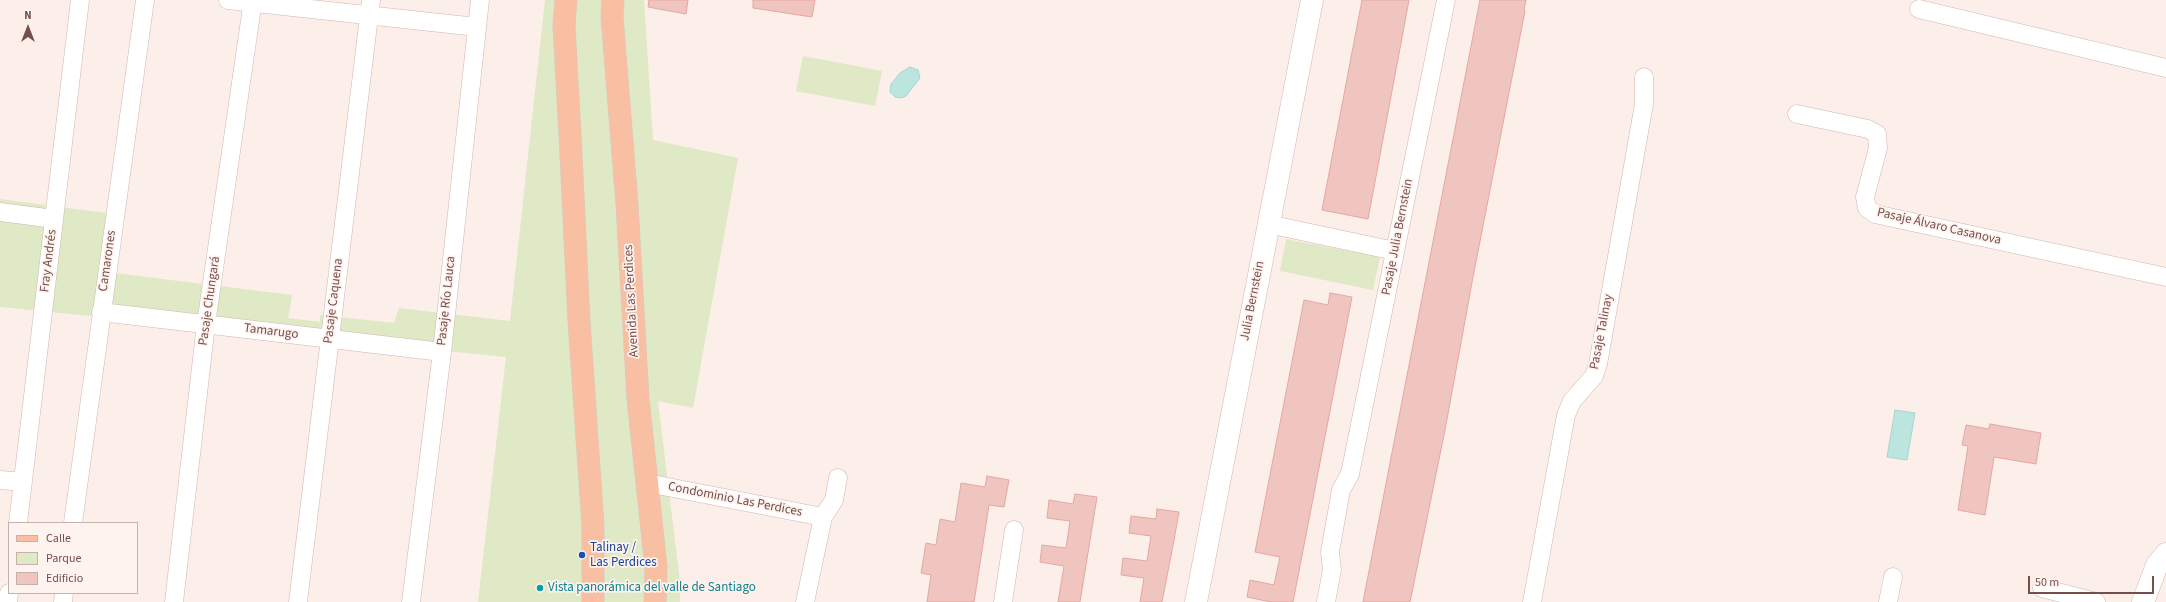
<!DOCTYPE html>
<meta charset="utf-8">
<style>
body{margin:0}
#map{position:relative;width:2166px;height:602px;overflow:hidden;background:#fceee8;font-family:"Source Sans 3",sans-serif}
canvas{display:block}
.legend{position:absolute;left:8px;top:522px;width:130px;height:72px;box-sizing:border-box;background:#fef3ee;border:1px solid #c7b1ad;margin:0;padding:5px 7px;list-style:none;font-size:12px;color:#754f4c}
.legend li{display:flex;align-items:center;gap:8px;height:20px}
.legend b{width:20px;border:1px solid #c7b1ad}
.north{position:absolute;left:8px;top:8px;width:40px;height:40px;-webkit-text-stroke:3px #fef3ee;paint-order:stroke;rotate:0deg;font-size:11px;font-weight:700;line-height:16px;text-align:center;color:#754f4c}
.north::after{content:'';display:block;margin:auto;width:14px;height:18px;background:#754f4c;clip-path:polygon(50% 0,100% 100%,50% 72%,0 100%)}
.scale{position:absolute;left:2028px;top:576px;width:126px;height:18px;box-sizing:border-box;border:2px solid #754f4c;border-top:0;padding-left:5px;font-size:12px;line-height:14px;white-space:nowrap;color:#754f4c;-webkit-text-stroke:3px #fef3ee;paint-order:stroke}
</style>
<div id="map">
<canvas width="2166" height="602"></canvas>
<ul class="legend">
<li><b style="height:5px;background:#f8bfa3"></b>Calle</li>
<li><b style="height:11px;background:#dfe9c6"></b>Parque</li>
<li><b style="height:11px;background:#f0c5c0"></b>Edificio</li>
</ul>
<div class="north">N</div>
<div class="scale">50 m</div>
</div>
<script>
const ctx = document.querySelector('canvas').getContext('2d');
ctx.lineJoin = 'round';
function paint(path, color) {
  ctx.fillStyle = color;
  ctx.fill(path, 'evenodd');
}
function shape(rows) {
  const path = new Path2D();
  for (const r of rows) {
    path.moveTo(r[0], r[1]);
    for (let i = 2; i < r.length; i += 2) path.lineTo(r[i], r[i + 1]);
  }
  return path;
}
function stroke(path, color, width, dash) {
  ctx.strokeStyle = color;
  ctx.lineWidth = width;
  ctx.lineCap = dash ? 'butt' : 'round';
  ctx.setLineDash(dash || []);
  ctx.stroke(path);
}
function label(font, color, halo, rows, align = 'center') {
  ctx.font = font + ' "Source Sans 3",sans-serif';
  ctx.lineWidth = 3.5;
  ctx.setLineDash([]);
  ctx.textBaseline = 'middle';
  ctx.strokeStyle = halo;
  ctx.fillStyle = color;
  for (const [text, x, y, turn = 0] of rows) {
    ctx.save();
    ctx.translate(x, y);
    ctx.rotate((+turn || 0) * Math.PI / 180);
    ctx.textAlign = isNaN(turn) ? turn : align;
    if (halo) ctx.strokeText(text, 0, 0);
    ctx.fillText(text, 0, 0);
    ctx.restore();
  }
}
const green = shape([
 [545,0,644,0,653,140,738,158,693,408,658,401,680,582,680,602,478,602,506,357,0,307,0,199,121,215,114,273,292,295,288,318,320,322,320,315,394,323,399,308,510,321],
 [803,56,882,71,875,106,796,91],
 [1286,239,1380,257,1373,290,1280,271]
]);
const water = shape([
 [910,67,918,70,920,78,906,96,901,98,895,97,890,92,891,84,900,73,910,67],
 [1895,410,1915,413,1907,460,1887,457,1895,410]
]);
const building = shape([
 [649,0,688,0,686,14,648,7,649,0],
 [753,0,815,0,812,17,753,8,753,0],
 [1362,0,1409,0,1368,219,1322,210,1362,0],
 [1480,0,1526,0,1524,10,1525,11,1473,277,1445,430,1410,602,1363,602,1480,0],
 [1330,293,1352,297,1293,602,1271,602,1247,597,1250,580,1274,585,1280,557,1255,552,1304,300,1328,305,1330,293],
 [1990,424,2041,433,2036,464,1994,457,1985,515,1958,510,1968,446,1962,445,1966,425,1989,429,1990,424],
 [987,476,1009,480,1004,507,989,505,974,602,927,602,931,575,921,573,926,543,936,545,940,519,955,522,961,483,985,487,987,476],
 [1075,494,1097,497,1080,602,1058,602,1064,566,1040,562,1042,545,1066,548,1070,521,1047,518,1049,500,1073,504,1075,494],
 [1157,509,1179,512,1174,540,1162,602,1140,602,1144,578,1121,575,1123,558,1147,561,1151,536,1129,533,1131,516,1156,519,1157,509]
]);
const street = shape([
 [228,0,477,27],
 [1919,9,2166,68],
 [1797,114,1868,129,1877,134,1878,148,1865,197,1867,208,1875,214,2166,277],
 [0,212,54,219],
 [1268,224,1395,251],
 [101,312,442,352],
 [0,480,23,482],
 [647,483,823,517],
 [18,523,80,0],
 [73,523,145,0],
 [2042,588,2096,602],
 [8,602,9,593],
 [63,602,64,593],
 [174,602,206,324,253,0],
 [298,602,371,0],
 [411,602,442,352,480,0],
 [805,602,823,517,834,500,838,478],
 [1003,602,1014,530],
 [1326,602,1332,570,1330,552,1341,490,1350,474,1446,0],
 [1532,602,1566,415,1572,401,1594,376,1598,364,1644,104,1644,77],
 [1888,602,1893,577]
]);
const secondary = shape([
 [1196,602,1312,0],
 [2143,602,2157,565,2166,554]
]);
const primary = shape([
 [566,0,564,25,570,134,579,321,593,526,593,602],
 [613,0,612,17,627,204,638,399,656,567,655,602]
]);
const markers = [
 [582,555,4,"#1a4fb4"],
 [540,588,4,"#0f9aa8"]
];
const streetNames = [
 ["Pasaje Álvaro Casanova",1939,227,13],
 ["Pasaje Julia Bernstein",1398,237,-79],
 ["Fray Andrés",49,261,-83],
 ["Camarones",108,261,-82],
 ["Pasaje Chungará",210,301,-82],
 ["Pasaje Caquena",334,301,-83],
 ["Pasaje Río Lauca",447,301,-84],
 ["Avenida Las Perdices",632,301,-93],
 ["Julia Bernstein",1253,301,-79],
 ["Tamarugo",271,332,7],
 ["Pasaje Talinay",1602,332,-79],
 ["Condominio Las Perdices",735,500,11]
];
const transitNames = [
 ["Talinay /",590,548],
 ["Las Perdices",590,563]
];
const cultureNames = [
 ["Vista panorámica del valle de Santiago",548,588]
];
paint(green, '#dfe9c6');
paint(water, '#bde5df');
stroke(water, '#a3d7cf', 1);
paint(building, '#f0c5c0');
stroke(building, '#e3a7a1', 1);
stroke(street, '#d0b6b0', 19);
stroke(secondary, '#d5b6b1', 23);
stroke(primary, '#d6cac9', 23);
stroke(street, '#fff', 18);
stroke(secondary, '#fff', 22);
stroke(primary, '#f8bfa3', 22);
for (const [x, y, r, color] of markers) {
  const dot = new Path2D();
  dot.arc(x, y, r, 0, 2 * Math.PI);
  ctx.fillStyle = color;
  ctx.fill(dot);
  stroke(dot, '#fef3ee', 1.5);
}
label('13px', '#754f4c', '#fef3ee', streetNames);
label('13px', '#164399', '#fef3ee', transitNames, 'left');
label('13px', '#0d838f', '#fef3ee', cultureNames, 'left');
</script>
